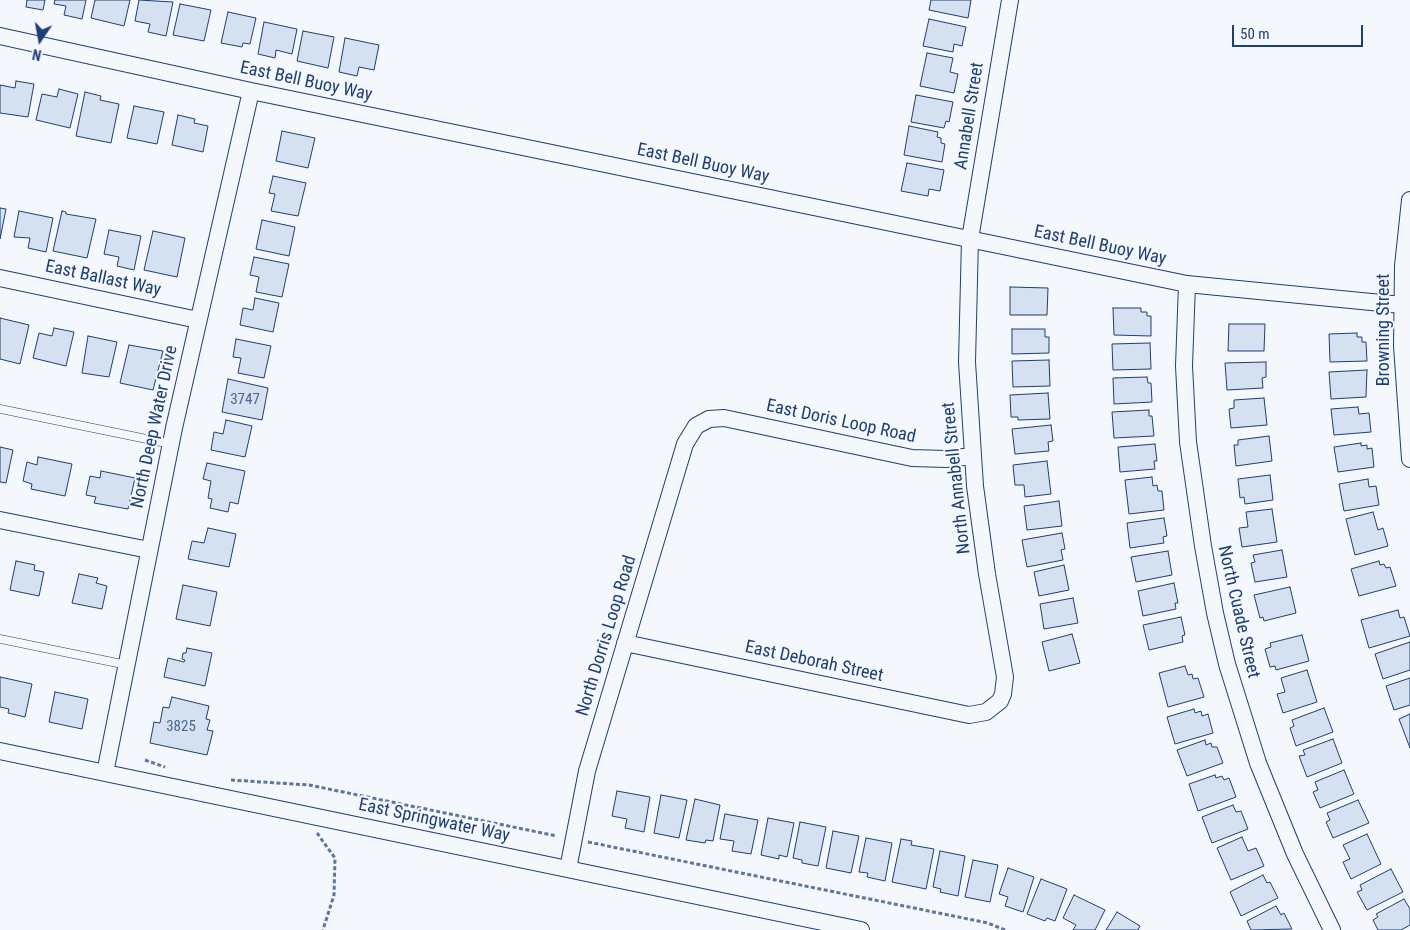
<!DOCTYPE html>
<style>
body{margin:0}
#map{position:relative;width:1410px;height:930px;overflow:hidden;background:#f4f7fb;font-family:"Roboto Condensed",sans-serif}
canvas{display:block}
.north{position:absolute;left:15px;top:15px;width:50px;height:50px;-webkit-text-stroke:4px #f4f7fb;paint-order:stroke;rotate:192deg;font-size:14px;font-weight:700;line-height:20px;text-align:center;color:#1d3f73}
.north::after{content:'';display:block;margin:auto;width:18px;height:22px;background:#1d3f73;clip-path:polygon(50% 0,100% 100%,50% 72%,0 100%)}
.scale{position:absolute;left:1232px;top:25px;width:131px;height:22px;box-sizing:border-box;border:2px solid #1d3f73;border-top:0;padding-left:6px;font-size:15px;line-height:18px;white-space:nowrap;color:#1d3f73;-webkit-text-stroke:4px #f4f7fb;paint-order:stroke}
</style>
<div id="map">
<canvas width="1410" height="930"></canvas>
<div class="north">N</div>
<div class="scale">50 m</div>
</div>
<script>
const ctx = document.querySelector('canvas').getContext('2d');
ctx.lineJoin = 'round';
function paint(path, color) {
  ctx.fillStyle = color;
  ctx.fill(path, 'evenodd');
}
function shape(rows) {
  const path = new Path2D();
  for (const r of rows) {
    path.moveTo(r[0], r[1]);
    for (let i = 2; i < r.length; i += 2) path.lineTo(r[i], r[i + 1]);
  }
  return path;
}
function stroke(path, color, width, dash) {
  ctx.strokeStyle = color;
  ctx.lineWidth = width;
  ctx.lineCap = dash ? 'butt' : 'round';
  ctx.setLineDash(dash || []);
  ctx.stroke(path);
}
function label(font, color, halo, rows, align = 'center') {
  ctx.font = font + ' "Roboto Condensed",sans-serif';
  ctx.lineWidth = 4;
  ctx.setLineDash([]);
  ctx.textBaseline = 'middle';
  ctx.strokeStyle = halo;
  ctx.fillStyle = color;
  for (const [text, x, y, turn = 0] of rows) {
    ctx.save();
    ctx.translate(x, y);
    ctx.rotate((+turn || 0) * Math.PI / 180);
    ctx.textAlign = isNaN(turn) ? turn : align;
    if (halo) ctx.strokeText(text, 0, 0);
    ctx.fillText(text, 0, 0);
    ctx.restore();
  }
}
const building = shape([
 [27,0,45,0,43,10,26,7,27,0],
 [55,0,86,0,82,19,64,15,66,6,54,4,55,0],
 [95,0,130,0,124,26,91,18,95,0],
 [139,0,173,2,166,36,148,32,150,24,135,21,139,0],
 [931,0,971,0,968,18,929,10,931,0],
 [180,4,211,10,204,41,173,35,180,4],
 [228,12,256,18,250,44,243,43,242,47,221,43,228,12],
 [929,19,966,27,962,46,954,44,953,52,923,46,929,19],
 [264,22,297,29,292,54,276,50,275,58,258,54,264,22],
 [303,31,334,37,328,68,297,61,303,31],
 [345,38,379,45,374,70,359,67,357,76,339,72,345,38],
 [927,53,953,58,950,72,958,74,954,93,920,86,927,53],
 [16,81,34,84,28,117,0,113,0,85,15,88,16,81],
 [59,89,78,94,70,128,36,120,42,94,57,97,59,89],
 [85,92,101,96,100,100,119,104,111,143,76,136,85,92],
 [916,95,953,102,949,122,946,121,944,128,911,122,916,95],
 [134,106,164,112,157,144,127,138,134,106],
 [178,115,195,119,194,123,208,126,203,152,172,145,178,115],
 [909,126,938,132,937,137,941,138,941,143,945,144,942,162,904,155,909,126],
 [282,131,315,138,308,168,276,161,282,131],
 [907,163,944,170,940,191,929,189,928,196,901,191,907,163],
 [273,176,306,183,298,216,271,211,275,194,269,193,273,176],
 [0,208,6,209,0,239,0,208],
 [19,211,53,218,46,252,28,248,30,238,14,237,19,211],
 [62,211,66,212,66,214,96,219,87,258,53,251,62,211],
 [262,220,295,227,289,256,256,249,262,220],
 [109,230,141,236,134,270,117,266,119,257,104,254,109,230],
 [153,231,185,238,177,277,144,270,153,231],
 [254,257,289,264,282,297,256,292,259,277,250,275,254,257],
 [1010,287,1048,288,1047,315,1010,315,1010,287],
 [255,298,279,303,273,332,240,325,243,308,253,310,255,298],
 [1113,308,1141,308,1141,312,1147,312,1147,316,1151,316,1151,336,1114,335,1113,308],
 [0,318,29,325,20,364,0,359,0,318],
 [1229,324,1265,324,1264,351,1228,351,1229,324],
 [54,328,74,332,66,366,33,358,39,333,52,336,54,328],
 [1012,329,1045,329,1045,337,1049,337,1049,353,1012,354,1012,329],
 [1357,333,1357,337,1362,337,1362,342,1366,342,1367,361,1330,362,1329,334,1357,333],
 [88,336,117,342,109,377,82,373,88,336],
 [236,339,271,346,264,378,238,373,241,358,233,357,236,339],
 [1150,343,1151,369,1113,370,1112,344,1150,343],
 [129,345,163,351,153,390,120,383,129,345],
 [1049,360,1050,386,1013,387,1012,361,1049,360],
 [1266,362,1266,377,1262,378,1263,388,1227,390,1225,363,1266,362],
 [1367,370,1366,397,1331,399,1329,372,1367,370],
 [1147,377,1148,383,1151,383,1152,402,1114,404,1113,378,1147,377],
 [228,379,268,388,262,420,222,412,228,379],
 [1048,393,1050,419,1018,420,1018,417,1011,417,1010,395,1048,393],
 [1264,398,1267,425,1231,428,1229,409,1234,408,1234,400,1264,398],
 [1358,407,1359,414,1369,413,1371,432,1334,435,1331,409,1358,407],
 [1149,410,1149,416,1152,416,1154,436,1114,438,1112,412,1149,410],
 [226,420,252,426,245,457,211,450,214,432,223,434,226,420],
 [1051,425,1053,441,1048,442,1049,451,1015,454,1012,429,1051,425],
 [1269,436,1272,461,1236,466,1234,445,1238,445,1238,440,1269,436],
 [1361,443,1361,446,1367,445,1367,449,1372,448,1374,467,1338,472,1334,447,1361,443],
 [1155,444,1157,461,1154,461,1155,469,1120,472,1118,447,1155,444],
 [0,447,13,450,6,483,0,482,0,447],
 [38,457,72,464,65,496,31,489,32,484,23,481,27,462,37,465,38,457],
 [1047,461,1051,494,1025,497,1024,485,1015,485,1013,465,1047,461],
 [207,463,245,471,238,504,230,502,228,512,210,508,212,499,208,498,211,481,203,479,207,463],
 [101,471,135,478,128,509,94,503,96,497,86,495,90,476,100,478,101,471],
 [1270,475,1273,500,1245,504,1244,497,1240,498,1238,479,1270,475],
 [1152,477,1153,486,1157,485,1158,491,1162,491,1164,510,1129,514,1125,480,1152,477],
 [1368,479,1369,487,1376,486,1379,505,1344,511,1339,484,1368,479],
 [1059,501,1062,526,1027,530,1024,506,1059,501],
 [1272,509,1277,542,1242,547,1239,528,1248,527,1246,512,1272,509],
 [1373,512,1378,530,1383,528,1388,546,1355,555,1346,519,1373,512],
 [1164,518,1167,536,1163,537,1164,543,1130,548,1127,523,1164,518],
 [208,528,236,534,229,567,188,559,192,541,204,543,208,528],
 [1062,533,1065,549,1061,550,1063,560,1027,567,1022,540,1062,533],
 [1282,550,1287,577,1255,582,1251,563,1255,562,1253,555,1282,550],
 [1168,551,1172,575,1136,582,1131,557,1168,551],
 [16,561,35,565,34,570,44,572,39,596,10,590,16,561],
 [1379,561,1380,565,1384,564,1386,568,1390,567,1396,586,1359,596,1351,569,1379,561],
 [1064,565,1069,590,1039,596,1034,572,1064,565],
 [79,574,98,578,96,583,107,586,102,609,72,603,79,574],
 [1174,583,1178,603,1175,603,1176,609,1143,616,1138,591,1174,583],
 [183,585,217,592,210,626,176,619,183,585],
 [1290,587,1296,613,1264,621,1263,617,1260,618,1254,595,1290,587],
 [1073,598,1078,623,1044,629,1040,604,1073,598],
 [1398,610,1400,618,1404,617,1410,636,1369,648,1361,620,1398,610],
 [1181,617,1185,635,1182,636,1183,642,1149,650,1143,625,1181,617],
 [1072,634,1080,663,1049,671,1042,642,1072,634],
 [1302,635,1309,661,1276,670,1275,666,1270,667,1265,649,1271,647,1270,643,1302,635],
 [1410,642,1410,670,1383,679,1375,654,1410,642],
 [187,648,212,653,205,686,164,677,168,658,184,662,185,660,182,659,183,653,186,653,187,648],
 [1185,666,1188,675,1192,674,1193,679,1198,678,1204,697,1168,707,1159,673,1185,666],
 [1307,670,1317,702,1283,713,1277,694,1285,692,1281,678,1307,670],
 [0,677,32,684,25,717,8,713,9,709,0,707,0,677],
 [1410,678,1410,705,1394,710,1386,686,1410,678],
 [55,692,88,699,82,729,49,722,55,692],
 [172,697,209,706,206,719,210,720,207,730,213,731,207,755,150,743,154,722,160,723,163,707,169,708,172,697],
 [1324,708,1333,732,1296,746,1290,728,1294,726,1292,720,1324,708],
 [1194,709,1195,713,1201,711,1202,716,1208,714,1213,733,1175,744,1167,717,1194,709],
 [1410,714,1410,748,1399,719,1410,714],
 [1333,739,1342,763,1307,777,1299,756,1305,755,1303,750,1333,739],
 [1205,740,1206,745,1211,743,1212,747,1217,747,1223,763,1187,776,1177,750,1205,740],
 [1344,770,1354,794,1320,808,1313,792,1318,790,1315,782,1344,770],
 [1215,775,1216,778,1222,776,1224,780,1229,778,1236,797,1198,811,1189,784,1215,775],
 [617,791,650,797,644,832,625,828,627,819,612,816,617,791],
 [661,795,687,800,679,838,654,833,661,795],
 [695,799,720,805,713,841,706,840,705,843,686,840,695,799],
 [1358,800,1369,823,1333,838,1326,822,1330,820,1327,813,1358,800],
 [1233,805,1236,812,1241,811,1248,829,1212,843,1202,817,1233,805],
 [725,814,758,820,751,854,732,851,734,841,720,839,725,814],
 [768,818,794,823,787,857,779,855,779,859,761,855,768,818],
 [800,822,826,827,818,866,802,863,802,860,793,858,800,822],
 [833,831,859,836,851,873,826,868,833,831],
 [1367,834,1381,864,1351,879,1343,862,1350,859,1343,845,1367,834],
 [1242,837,1248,851,1256,848,1264,866,1231,880,1217,848,1242,837],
 [866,838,892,843,885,881,867,877,868,873,859,872,866,838],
 [901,839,912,841,911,845,934,849,926,889,892,882,901,839],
 [940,851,965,856,958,896,940,892,941,889,933,887,940,851],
 [973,860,998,865,990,902,965,897,973,860],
 [1008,868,1034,877,1023,912,1005,906,1008,897,999,894,1008,868],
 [1391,869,1403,892,1367,910,1357,892,1362,890,1360,885,1391,869],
 [1263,875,1267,883,1270,882,1278,898,1241,916,1230,892,1263,875],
 [1041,879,1067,889,1055,921,1047,918,1045,921,1027,914,1041,879],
 [1074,895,1105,910,1095,930,1073,930,1076,925,1063,918,1074,895],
 [1404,899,1410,909,1410,925,1401,930,1378,930,1373,920,1378,917,1376,914,1404,899],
 [1276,906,1281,915,1284,913,1292,929,1251,930,1247,921,1276,906],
 [1117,912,1140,926,1138,930,1106,930,1117,912]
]);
const path = shape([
 [145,760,165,767],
 [231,780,309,785,557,836],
 [317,833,335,858,334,895,323,930],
 [588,842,988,923,1005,930]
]);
const service = shape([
 [0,409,171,444],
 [0,639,127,665]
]);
const minor = shape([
 [0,36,251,91,1187,284,1402,305],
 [1410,200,1403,266,1402,346,1410,459],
 [0,278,198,320],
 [1187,284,1184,366,1188,442,1203,546,1215,613,1227,664,1258,763,1295,854,1332,930],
 [0,520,149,550],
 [625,643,969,715,986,712,1000,701,1003,694,1005,677,987,574,975,486,967,362,970,239,1010,0],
 [0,751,861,930],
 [105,773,174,428,251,91],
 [568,869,587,771,685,444,696,426,709,419,724,418,912,458,946,459,972,456]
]);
const numberNames = [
 ["3747",245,400],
 ["3825",181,727]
];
const streetNames = [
 ["East Bell Buoy Way",306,82,12],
 ["Annabell Street",970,116,-81],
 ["East Bell Buoy Way",703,164,12],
 ["East Bell Buoy Way",1100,246,12],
 ["East Ballast Way",103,279,12],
 ["Browning Street",1384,330,-90],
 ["East Doris Loop Road",841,422,12],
 ["North Deep Water Drive",155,427,-78],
 ["North Annabell Street",957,478,-96],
 ["North Cuade Street",1238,612,77],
 ["North Dorris Loop Road",607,636,-73],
 ["East Deborah Street",814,662,12],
 ["East Springwater Way",434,821,12]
];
paint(building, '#d5e0f0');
stroke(building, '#1d3f73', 1);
stroke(service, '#1d3f73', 9);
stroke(minor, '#1d3f73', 18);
stroke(path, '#5e769c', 3, [4, 2.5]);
stroke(service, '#f4f7fb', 8);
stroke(minor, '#f4f7fb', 16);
label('15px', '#4b6792', null, numberNames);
label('18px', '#1d3f73', '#f4f7fb', streetNames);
</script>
